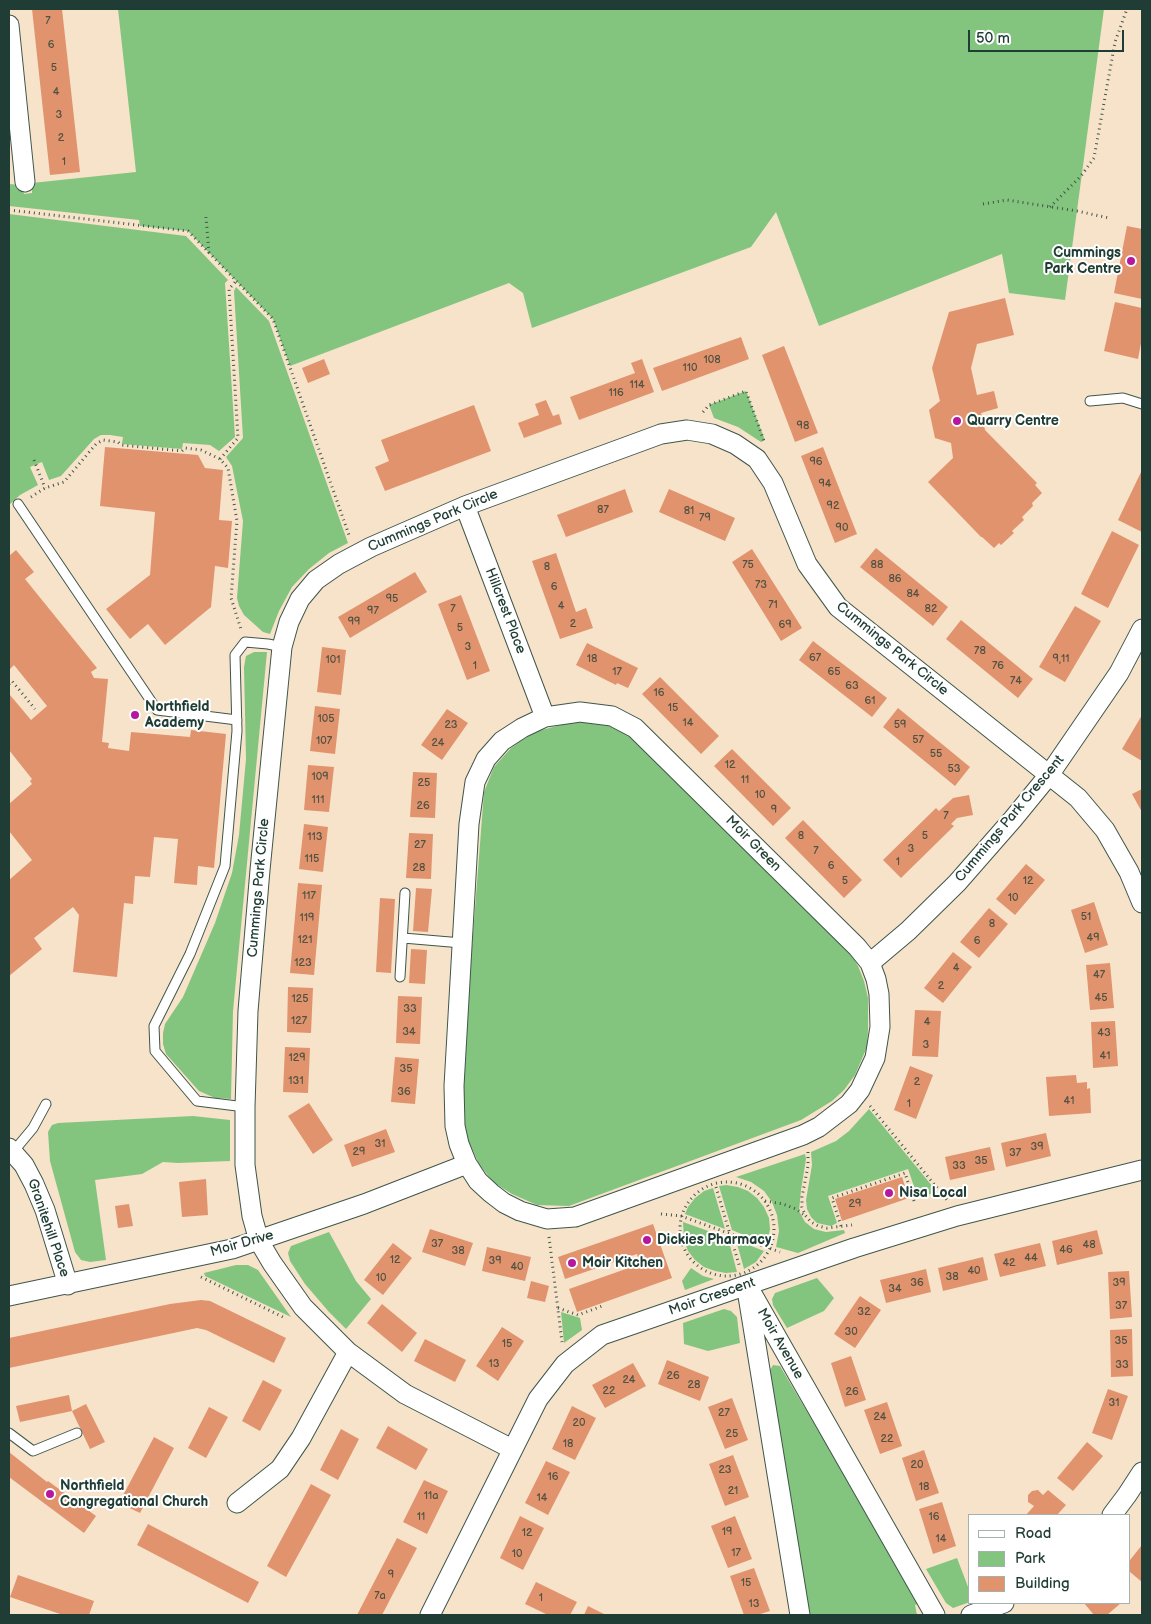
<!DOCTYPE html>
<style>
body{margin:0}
#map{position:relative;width:1151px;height:1624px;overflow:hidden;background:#f6e3ca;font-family:"Balsamiq Sans",sans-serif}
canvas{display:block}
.frame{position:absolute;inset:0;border:10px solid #1f3d34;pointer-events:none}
.legend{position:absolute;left:968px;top:1514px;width:162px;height:90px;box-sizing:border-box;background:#fff;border:1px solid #a5b1ae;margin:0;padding:6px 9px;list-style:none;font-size:15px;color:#1f3d34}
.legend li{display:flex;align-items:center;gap:10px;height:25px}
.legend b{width:25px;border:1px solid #a5b1ae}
.scale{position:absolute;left:968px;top:30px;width:156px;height:22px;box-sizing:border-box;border:2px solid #1f3d34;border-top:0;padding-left:6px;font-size:15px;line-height:18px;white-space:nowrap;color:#1f3d34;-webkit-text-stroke:4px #fff;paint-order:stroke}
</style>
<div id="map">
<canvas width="1151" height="1624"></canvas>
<div class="frame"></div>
<ul class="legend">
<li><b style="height:6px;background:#fff"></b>Road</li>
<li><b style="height:14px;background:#83c57e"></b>Park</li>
<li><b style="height:14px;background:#e1936e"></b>Building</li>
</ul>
<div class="scale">50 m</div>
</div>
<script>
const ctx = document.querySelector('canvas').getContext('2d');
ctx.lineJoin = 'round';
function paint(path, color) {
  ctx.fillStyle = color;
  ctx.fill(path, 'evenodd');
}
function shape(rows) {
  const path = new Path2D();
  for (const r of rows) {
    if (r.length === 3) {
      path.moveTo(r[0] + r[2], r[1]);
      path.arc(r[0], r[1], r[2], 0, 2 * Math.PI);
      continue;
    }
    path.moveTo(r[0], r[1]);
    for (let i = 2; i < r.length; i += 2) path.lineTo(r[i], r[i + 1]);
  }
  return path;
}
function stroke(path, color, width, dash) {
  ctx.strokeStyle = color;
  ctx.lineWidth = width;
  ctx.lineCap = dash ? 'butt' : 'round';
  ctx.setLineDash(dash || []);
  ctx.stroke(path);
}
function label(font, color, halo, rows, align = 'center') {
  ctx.font = font + ' "Balsamiq Sans",sans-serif';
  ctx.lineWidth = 4;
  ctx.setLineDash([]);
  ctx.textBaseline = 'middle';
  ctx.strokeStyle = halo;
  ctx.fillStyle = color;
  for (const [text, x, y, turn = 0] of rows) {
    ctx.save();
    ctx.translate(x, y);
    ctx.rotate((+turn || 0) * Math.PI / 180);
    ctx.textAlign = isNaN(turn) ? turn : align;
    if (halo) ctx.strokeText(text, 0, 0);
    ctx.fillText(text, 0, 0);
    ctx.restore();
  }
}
const green = shape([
 [118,9,1104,9,1065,300,1009,293,1002,254,819,326,776,212,751,247,532,328,523,293,509,283,290,366,273,319,188,231,140,226,139,220,9,206,9,184,21,185,24,194,32,193,32,183,136,172],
 [9,214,186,236,228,280,225,283,235,437,219,451,210,445,183,443,182,449,122,444,123,437,110,435,101,435,94,439,61,476,49,480,42,462,30,467,38,485,20,495,9,505],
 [236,287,269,321,348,543,329,553,309,569,292,587,279,611,270,634,263,632,244,615,239,606,237,598,243,521,232,466,226,457,243,438,234,291],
 [746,391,765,440,761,442,738,427,714,418,709,405],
 [254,652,267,652,233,1011,231,1099,215,1098,199,1091,166,1054,163,1044,163,1033,165,1024,183,997,215,923,232,873,239,835,246,759,244,667,246,656],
 [596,721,614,726,627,732,847,947,858,966,864,981,868,998,868,1030,867,1047,855,1075,844,1090,832,1101,801,1120,569,1206,537,1205,512,1194,493,1182,479,1164,466,1135,460,1103,484,792,494,767,511,748,522,740,538,731,568,723],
 [869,1109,937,1192,918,1198,908,1169,828,1196,837,1223,831,1226,817,1223,811,1217,807,1209,806,1200,812,1165,811,1152,836,1141,849,1131],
 [193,1116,230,1120,230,1161,178,1163,163,1162,142,1174,95,1180,106,1260,90,1262,81,1260,75,1252,50,1161,48,1132,52,1125,58,1123],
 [805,1154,806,1159,801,1190,799,1211,805,1222,814,1229,826,1232,844,1230,845,1233,798,1253,776,1247,779,1231,777,1215,772,1202,764,1191,751,1182,736,1177],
 [726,1185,738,1187,748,1191,757,1198,764,1207,769,1218,770,1229,767,1245,732,1230,719,1186],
 [713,1188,725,1229,685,1214,688,1207,695,1198,704,1191],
 [683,1222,728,1238,737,1272,726,1273,715,1271,704,1267,695,1260,688,1251,684,1240],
 [329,1232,356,1281,371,1299,346,1329,329,1312,305,1284,290,1261,288,1253,291,1246],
 [736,1240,764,1251,756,1262,744,1269],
 [236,1265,248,1265,258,1270,291,1317,205,1276,204,1273],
 [691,1268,703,1276,714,1279,685,1290,682,1281],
 [817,1278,834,1298,824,1311,787,1328,773,1305,772,1299,775,1293],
 [724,1309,731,1311,737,1317,740,1343,708,1351,684,1344,683,1323],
 [561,1312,580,1318,582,1330,564,1343],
 [773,1365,780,1366,912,1589,918,1604,915,1605,917,1615,806,1615,770,1370],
 [957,1558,970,1592,970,1602,953,1608,946,1603,926,1569]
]);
const building = shape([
 [32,9,62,9,80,172,50,175],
 [1127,226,1142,229,1142,299,1114,293],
 [1005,298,1014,335,977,344,971,368,977,395,994,391,998,408,981,413,985,430,1037,483,1035,485,1042,493,1032,503,1033,506,1022,517,1024,520,1012,531,1014,533,1001,545,999,543,994,548,982,537,981,537,928,482,953,458,951,443,935,438,929,410,940,401,932,368,949,312],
 [1115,302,1142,308,1142,338,1138,359,1104,351],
 [741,337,749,359,662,391,653,368],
 [784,346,818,433,795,442,762,355],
 [324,359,330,374,308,383,302,368],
 [642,359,654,392,579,420,570,397,635,373,631,363],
 [546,400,553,416,559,414,562,424,524,438,518,423,539,415,535,404],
 [474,405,491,451,385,491,375,467,389,461,381,440],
 [105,447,198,455,205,468,223,470,219,520,232,521,228,568,215,566,211,607,165,645,148,624,130,639,106,609,150,575,155,512,100,506],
 [823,447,857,534,835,543,801,456],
 [1142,470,1142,532,1118,520],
 [625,489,633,512,566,537,557,515],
 [669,489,735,518,725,541,659,512],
 [1112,531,1139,545,1108,608,1081,594],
 [876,548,948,607,933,626,860,567],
 [752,549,802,628,781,641,732,562],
 [16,550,34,572,25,579,97,668,91,672,94,678,108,679,102,742,109,743,108,748,129,751,131,732,190,737,191,730,226,734,214,868,198,866,197,885,174,883,178,839,154,837,150,877,135,876,133,904,124,903,117,977,73,972,79,915,73,907,34,938,42,949,9,976,9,880,32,860,9,831,9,804,32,784,30,781,32,779,9,750,9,697,10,695,31,720,47,706,14,665,9,670,9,556],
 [556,553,576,612,586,608,593,628,560,639,532,561],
 [415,572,427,592,350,638,338,617],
 [461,595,490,671,467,680,438,604],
 [1075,606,1101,621,1065,682,1039,667],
 [961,620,1033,679,1018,698,946,639],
 [813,641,887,698,872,717,799,660],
 [587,643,638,668,628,688,617,683,616,685,576,665],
 [322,647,346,650,341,695,317,692],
 [660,677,719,736,701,754,642,694],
 [315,706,340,709,335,754,310,751],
 [898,708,970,767,955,786,883,727],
 [447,709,468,723,442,760,421,745],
 [1142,715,1142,761,1122,749],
 [732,749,791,808,773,826,714,766],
 [308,765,334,767,329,812,304,810],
 [413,772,437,773,435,818,410,817],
 [1142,789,1142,812,1132,794],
 [969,795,973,815,957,818,951,824,954,826,901,878,883,860,936,808,939,811,953,798],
 [803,820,862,880,844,898,785,838],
 [304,824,328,827,323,872,299,869],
 [409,833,433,834,431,879,406,878],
 [1026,864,1045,880,1015,915,996,899],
 [298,883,322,885,314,975,290,973],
 [416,888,432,889,428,932,413,931],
 [380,898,395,899,391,973,376,972],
 [1094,902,1108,945,1085,953,1071,910],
 [989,908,1008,924,979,958,960,942],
 [411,949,427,950,425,984,409,983],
 [953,952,972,967,943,1003,924,988],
 [1110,963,1114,1008,1090,1010,1086,965],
 [288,987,313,988,311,1033,287,1032],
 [398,996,422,997,420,1044,396,1043],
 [915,1010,941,1011,938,1057,912,1056],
 [1115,1021,1118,1066,1093,1068,1091,1022],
 [285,1047,310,1048,308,1093,283,1092],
 [395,1057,419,1059,415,1104,391,1102],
 [910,1066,933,1075,916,1119,894,1110],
 [1076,1075,1077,1083,1087,1082,1087,1089,1090,1088,1091,1113,1049,1116,1046,1077],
 [309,1103,333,1140,313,1154,288,1116],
 [386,1129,395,1152,352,1167,344,1145],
 [1046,1133,1051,1156,1006,1167,1001,1143],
 [990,1147,995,1170,950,1180,945,1157],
 [902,1177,909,1198,842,1221,835,1199],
 [206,1179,208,1215,182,1217,179,1182],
 [129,1204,133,1226,118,1228,115,1206],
 [653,1224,672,1278,577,1312,569,1289,640,1264,637,1254,565,1279,558,1257],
 [430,1229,473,1243,465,1266,422,1252],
 [1097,1230,1103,1254,1057,1265,1052,1241],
 [393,1243,412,1258,383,1295,364,1280],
 [1040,1243,1046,1266,1000,1277,994,1254],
 [487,1247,531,1257,525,1281,482,1271],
 [983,1257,988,1280,943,1291,938,1268],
 [926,1269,931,1292,886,1303,880,1280],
 [1129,1271,1132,1317,1110,1319,1108,1272],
 [531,1281,549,1286,545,1302,527,1298],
 [860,1296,881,1310,855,1348,834,1334],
 [201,1300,210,1301,286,1338,274,1363,206,1330,197,1328,9,1368,9,1338,170,1304],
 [382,1304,417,1333,402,1352,367,1323],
 [502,1327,524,1341,498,1381,476,1366],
 [1132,1329,1133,1376,1111,1377,1110,1330],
 [425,1339,466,1360,455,1382,414,1361],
 [851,1356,866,1400,845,1407,831,1363],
 [667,1360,709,1377,700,1401,658,1384],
 [633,1363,646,1386,605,1408,592,1385],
 [263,1380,282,1390,260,1431,242,1421],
 [1108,1389,1128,1396,1112,1440,1092,1433],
 [69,1395,72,1411,20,1422,16,1406],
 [732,1398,748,1440,725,1449,708,1407],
 [887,1402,902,1446,880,1454,864,1410],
 [86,1404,105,1442,90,1449,72,1411],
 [572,1406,596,1418,575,1460,552,1449],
 [209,1407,228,1417,206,1458,188,1448],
 [388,1426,428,1449,416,1470,376,1448],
 [341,1429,359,1439,338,1480,320,1470],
 [154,1437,174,1448,140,1513,119,1503],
 [1087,1442,1103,1456,1073,1491,1057,1478],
 [924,1450,939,1493,916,1501,902,1458],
 [9,1452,47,1482,48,1481,96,1516,84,1533,9,1477],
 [733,1455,749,1497,725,1506,709,1464],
 [546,1461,570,1472,548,1515,525,1503],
 [424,1480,448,1491,427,1534,403,1522],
 [311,1484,331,1495,286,1577,267,1566],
 [1038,1490,1043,1495,1048,1490,1066,1505,1057,1515,1026,1515,1034,1506,1028,1502,1028,1495,1032,1491],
 [942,1502,956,1546,933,1554,919,1509],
 [520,1516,544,1528,523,1570,500,1558],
 [735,1516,752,1559,728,1568,711,1526],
 [148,1524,259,1582,248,1603,137,1545],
 [397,1538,417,1548,395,1590,382,1615,357,1615],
 [1142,1545,1142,1582,1130,1572,1130,1560],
 [754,1568,770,1611,757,1615,744,1615,730,1576],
 [18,1575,94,1601,89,1615,63,1615,10,1597],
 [536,1582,577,1602,570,1615,548,1615,525,1604],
 [1084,1603,1121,1603,1107,1615,1094,1615],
 [588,1606,606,1615,584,1615]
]);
const path = shape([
 [983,204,1007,200,1077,211,1109,218],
 [1050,207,1081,176,1094,158,1115,42,1127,9],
 [9,210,188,231,273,319,350,538],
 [206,217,209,253],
 [703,412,709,405,746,391,764,441],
 [220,459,238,438,229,289,236,281],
 [34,460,45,488],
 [31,497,45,488,64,482,96,444,103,440,118,442,121,445,182,451,185,448,201,450,220,459,228,468,237,521,231,598,241,629],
 [9,684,12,681,35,709],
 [870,1106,947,1200],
 [808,1152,808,1166,802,1197,802,1207,805,1215,811,1222,818,1226,827,1228,852,1225],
 [727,1229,47],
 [716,1187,740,1268],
 [765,1201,783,1204,796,1209,804,1215],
 [661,1214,681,1216,780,1252],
 [841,1226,832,1198,905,1173,915,1204],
 [549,1237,562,1342],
 [201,1277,285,1318],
 [558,1308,578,1315,602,1306]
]);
const lane = shape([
 [1090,401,1123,398,1142,404],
 [18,504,157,710,237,720],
 [403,938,462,943],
 [400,977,405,893],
 [245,1107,197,1101,155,1051,154,1026,190,954,225,866,237,731,235,655,245,642,268,644,282,647],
 [13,1152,33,1128,46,1104],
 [9,1433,33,1451,77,1433]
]);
const street = shape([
 [9,25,25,182],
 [465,506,545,717],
 [580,712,612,716,635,728,857,947,870,963,876,979,879,994,880,1027,875,1058,860,1090,849,1104,819,1127,803,1135,575,1217,547,1219,520,1211,504,1203,491,1193,478,1181,467,1164,459,1144,455,1126,454,1086,469,824,475,782,486,759,502,741,522,728,545,717,580,712],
 [870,963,908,931,957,883,1013,819,1049,775,1119,673,1142,629],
 [9,1148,24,1165,34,1184,45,1210,68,1285],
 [747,1285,935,1615],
 [9,1296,232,1249,364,1204,467,1164],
 [748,1296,800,1615],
 [512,1449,405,1394,348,1352,303,1307,272,1263,259,1241,252,1216,245,1165,245,1107,248,1011,260,870,282,647,289,622,300,599,316,580,339,564,371,547,465,506,661,434,687,430,712,434,735,444,757,459,773,483,807,564,838,607,1078,798,1105,830,1129,872,1142,903],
 [237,1503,280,1469,301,1438,348,1352],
 [1112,1515,1127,1495,1142,1472],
 [430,1615,538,1399,565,1364,602,1335,854,1248,957,1216,1142,1170],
 [971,1615,1004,1603]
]);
const markers = [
 [1131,261,5,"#b5179e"],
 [957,421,5,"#b5179e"],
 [135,715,5,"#b5179e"],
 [889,1193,5,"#b5179e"],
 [647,1240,5,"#b5179e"],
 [572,1263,5,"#b5179e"],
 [50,1494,5,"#b5179e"]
];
const numberNames = [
 ["7",48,21],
 ["6",51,45],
 ["5",54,68],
 ["4",56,92],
 ["3",59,115],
 ["2",61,138],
 ["1",64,162],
 ["108",712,360],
 ["110",690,368],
 ["114",637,385],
 ["116",616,393],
 ["98",803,426],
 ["96",816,462],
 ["94",825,484],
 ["92",833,506],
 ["87",603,510],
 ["81",689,511],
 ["79",705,518],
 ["90",842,528],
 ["75",748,565],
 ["88",877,565],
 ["8",547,567],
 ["86",895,579],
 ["73",761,585],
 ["6",554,587],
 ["84",913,594],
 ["95",392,599],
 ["71",773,605],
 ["4",561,606],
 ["7",453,609],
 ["82",931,609],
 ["97",373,611],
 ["99",354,622],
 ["2",573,624],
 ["69",785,625],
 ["5",460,628],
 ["3",468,647],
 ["78",980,651],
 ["67",815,658],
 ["18",592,659],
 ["9,11",1061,659],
 ["101",333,660],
 ["1",475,666],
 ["76",998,666],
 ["17",617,672],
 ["65",834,672],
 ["74",1016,681],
 ["63",852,686],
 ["16",659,693],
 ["61",870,701],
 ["15",673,708],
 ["105",326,719],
 ["14",688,723],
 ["23",451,725],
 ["59",900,725],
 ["57",918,740],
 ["107",324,741],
 ["24",438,743],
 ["55",936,754],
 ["12",730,765],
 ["53",954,769],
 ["109",320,777],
 ["11",745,780],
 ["25",424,783],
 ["10",760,795],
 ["111",318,800],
 ["26",423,806],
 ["9",774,810],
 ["7",946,816],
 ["8",801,836],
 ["5",925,836],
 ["113",315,837],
 ["27",420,845],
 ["3",911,849],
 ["7",816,851],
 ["115",312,859],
 ["1",898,862],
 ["6",831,866],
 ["28",419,868],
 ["5",845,881],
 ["12",1028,881],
 ["117",309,896],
 ["10",1013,898],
 ["51",1086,917],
 ["119",307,918],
 ["8",992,924],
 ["49",1093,938],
 ["121",305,940],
 ["6",977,941],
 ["123",303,963],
 ["4",956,968],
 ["47",1099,975],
 ["2",941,986],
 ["45",1101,998],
 ["125",300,999],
 ["33",410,1009],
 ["127",299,1021],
 ["4",927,1022],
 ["34",409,1032],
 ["43",1104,1033],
 ["3",926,1045],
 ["41",1105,1056],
 ["129",297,1058],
 ["35",406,1069],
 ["131",296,1081],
 ["2",917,1082],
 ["36",404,1092],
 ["41",1069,1101],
 ["1",909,1104],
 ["31",380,1144],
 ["39",1037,1147],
 ["29",359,1152],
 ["37",1015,1153],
 ["35",981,1161],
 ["33",959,1166],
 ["29",855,1204],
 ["37",437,1244],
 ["48",1089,1245],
 ["46",1066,1250],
 ["38",458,1251],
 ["44",1031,1258],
 ["12",395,1260],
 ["39",495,1261],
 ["42",1009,1263],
 ["40",517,1267],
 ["40",974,1271],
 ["38",952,1277],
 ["10",381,1278],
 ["36",917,1283],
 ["39",1119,1283],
 ["34",895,1289],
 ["37",1121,1306],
 ["32",864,1312],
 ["30",851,1332],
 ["35",1121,1341],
 ["15",507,1344],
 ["13",494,1364],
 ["33",1122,1365],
 ["26",673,1376],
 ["24",629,1380],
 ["28",694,1385],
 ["22",609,1391],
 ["26",852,1392],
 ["31",1114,1403],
 ["27",724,1413],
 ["24",880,1417],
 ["20",579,1423],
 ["25",732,1434],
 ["22",887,1439],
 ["18",568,1444],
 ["20",917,1465],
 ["23",725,1470],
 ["16",553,1477],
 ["18",924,1487],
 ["21",733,1491],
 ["11a",431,1496],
 ["14",542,1498],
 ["11",421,1517],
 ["16",934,1517],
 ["19",727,1532],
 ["12",527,1533],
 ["14",941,1539],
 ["17",736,1553],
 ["10",517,1554],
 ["9",391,1575],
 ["15",746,1583],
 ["7a",380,1596],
 ["1",541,1598],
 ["13",754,1604]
];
const poiNames = [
 ["Cummings",1121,253,"right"],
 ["Park Centre",1121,269,"right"],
 ["Quarry Centre",967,421],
 ["Northfield",145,707],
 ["Academy",145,723],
 ["Nisa Local",899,1193],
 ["Dickies Pharmacy",657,1240],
 ["Moir Kitchen",582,1263],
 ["Northfield",60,1486],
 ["Congregational Church",60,1502]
];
const streetNames = [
 ["Cummings Park Circle",433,521,-23],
 ["Hillcrest Place",505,611,69],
 ["Cummings Park Circle",892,649,39],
 ["Cummings Park Crescent",1010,819,-50],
 ["Moir Green",753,844,45],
 ["Cummings Park Circle",259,888,-85],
 ["Granitehill Place",48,1228,71],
 ["Moir Drive",242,1244,-16],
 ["Moir Crescent",712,1297,-19],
 ["Moir Avenue",780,1344,60]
];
paint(green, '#83c57e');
paint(building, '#e1936e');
stroke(lane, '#3f564a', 11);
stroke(street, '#3f564a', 21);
stroke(path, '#3f564a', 3, [1, 4]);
stroke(lane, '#fff', 9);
stroke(street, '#fff', 19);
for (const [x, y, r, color] of markers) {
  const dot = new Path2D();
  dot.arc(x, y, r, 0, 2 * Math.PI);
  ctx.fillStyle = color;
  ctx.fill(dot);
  stroke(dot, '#fff', 2);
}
label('11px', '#505242', null, numberNames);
label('bold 14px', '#1f3d34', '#fff', poiNames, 'left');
label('14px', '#1f3d34', '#fff', streetNames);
</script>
